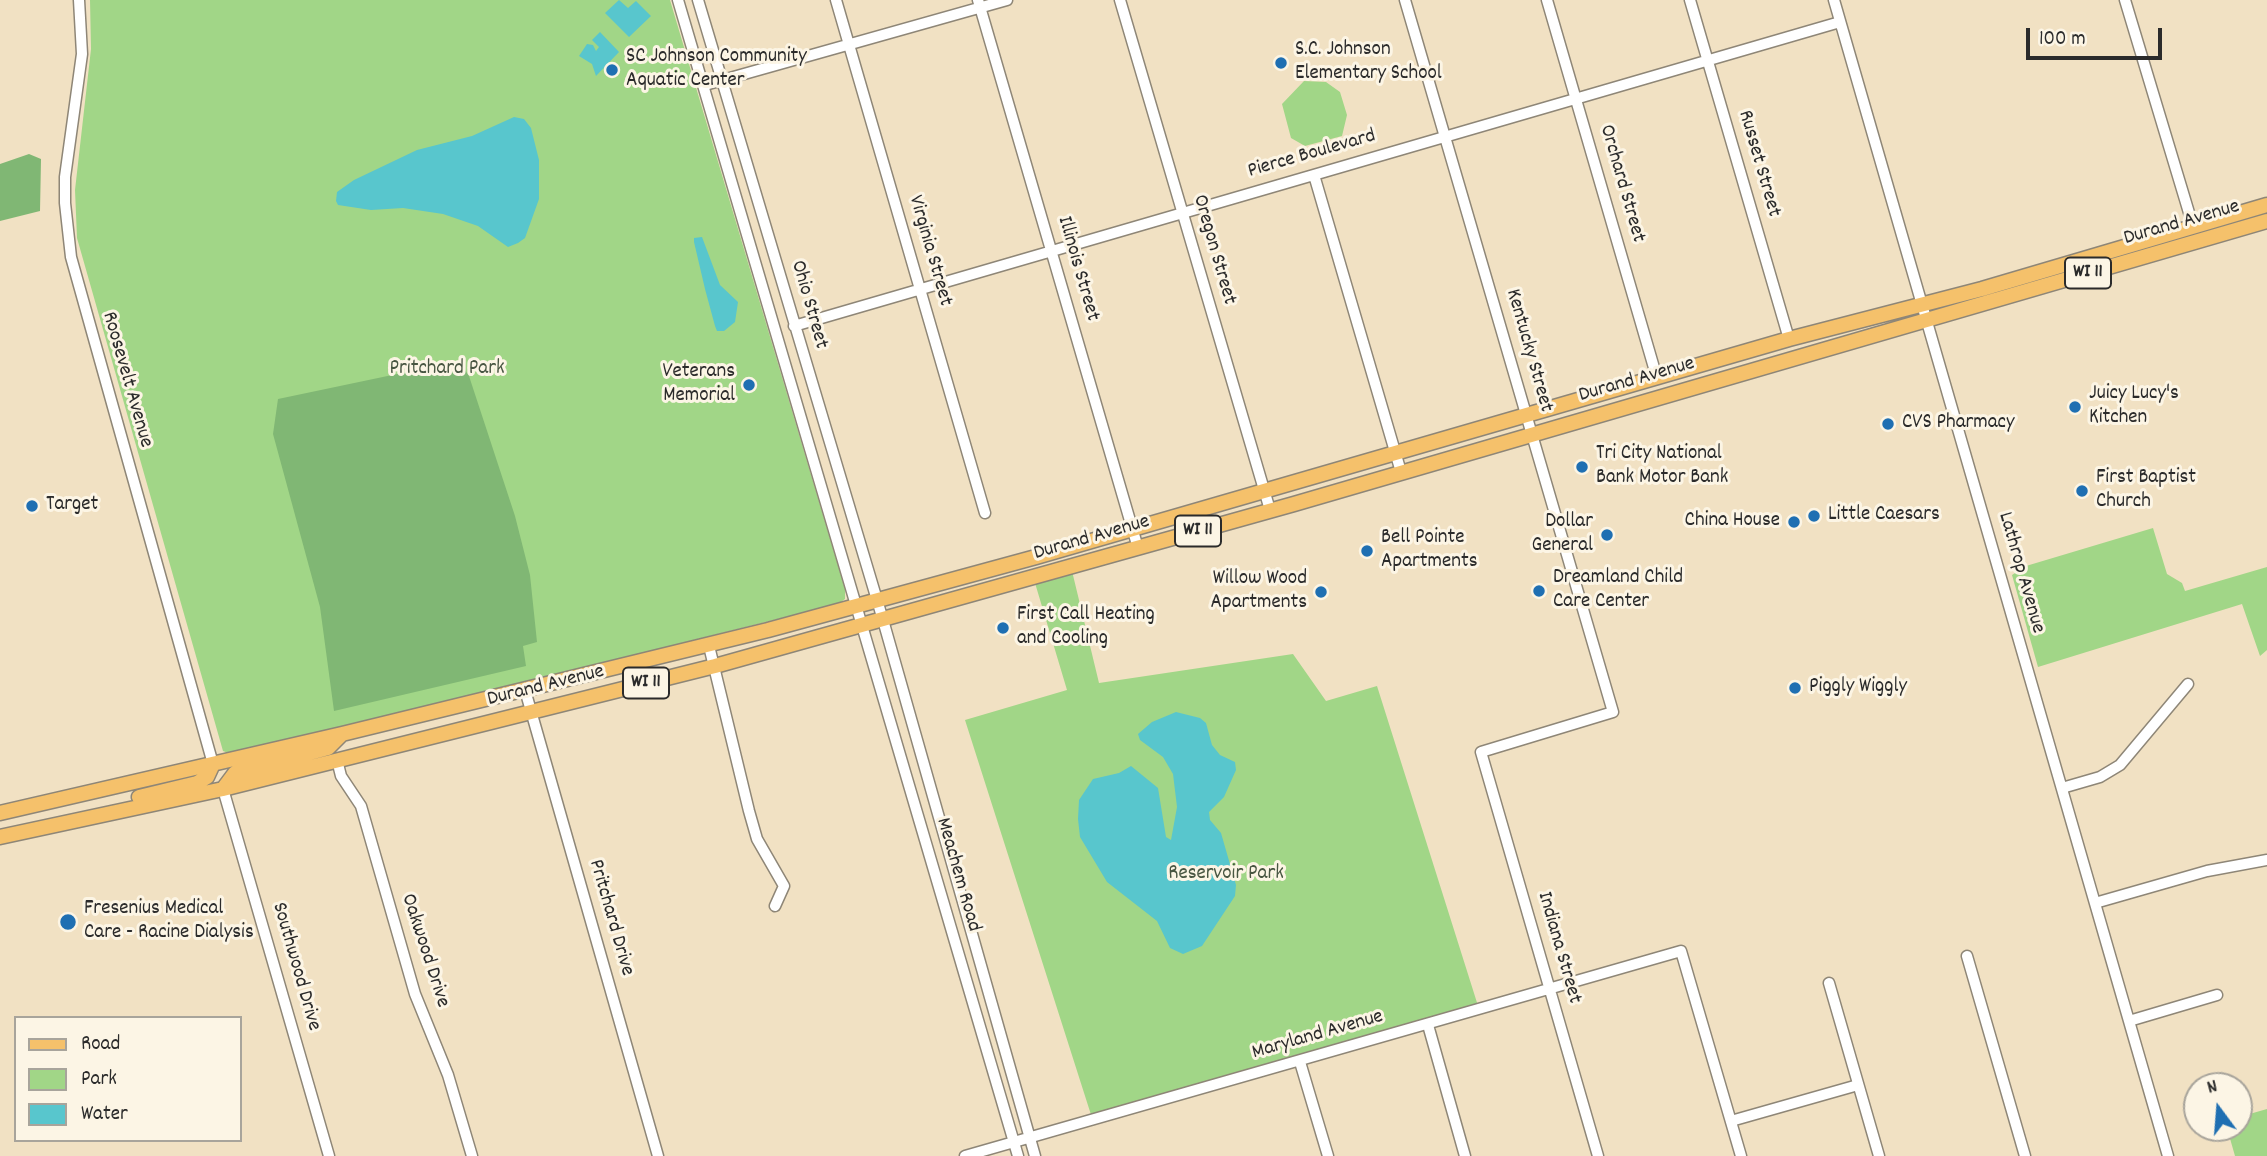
<!DOCTYPE html>
<style>
body{margin:0}
#map{position:relative;width:2267px;height:1156px;overflow:hidden;background:#f1e1c3;font-family:Dekko,sans-serif}
canvas{display:block}
.legend{position:absolute;left:14px;top:1016px;width:228px;height:126px;box-sizing:border-box;background:#fcf5e5;border:2px solid #a8a49b;margin:0;padding:9px 12px;list-style:none;font-size:21px;color:#2b2b2b}
.legend li{display:flex;align-items:center;gap:14px;height:35px}
.legend b{width:35px;border:2px solid #a8a49b}
.north{position:absolute;left:2183px;top:1072px;width:70px;height:70px;box-sizing:border-box;background:#fcf5e5;border:2px solid #a8a49b;border-radius:50%;rotate:344deg;font-size:19px;font-weight:700;line-height:28px;text-align:center;color:#2b2b2b}
.north::after{content:'';display:block;margin:auto;width:24px;height:32px;background:#1f6fb2;clip-path:polygon(50% 0,100% 100%,50% 72%,0 100%)}
.scale{position:absolute;left:2026px;top:28px;width:136px;height:32px;box-sizing:border-box;border:4px solid #2b2b2b;border-top:0;padding-left:9px;font-size:21px;line-height:24px;white-space:nowrap;color:#2b2b2b;-webkit-text-stroke:5px #fcf5e5;paint-order:stroke}
</style>
<div id="map">
<canvas width="2267" height="1156"></canvas>
<ul class="legend">
<li><b style="height:9px;background:#f5c16b"></b>Road</li>
<li><b style="height:19px;background:#a1d687"></b>Park</li>
<li><b style="height:19px;background:#58c6cd"></b>Water</li>
</ul>
<div class="north">N</div>
<div class="scale">100 m</div>
</div>
<script>
const ctx = document.querySelector('canvas').getContext('2d');
ctx.lineJoin = 'round';
function paint(path, color) {
  ctx.fillStyle = color;
  ctx.fill(path, 'evenodd');
}
function shape(rows) {
  const path = new Path2D();
  for (const r of rows) {
    path.moveTo(r[0], r[1]);
    for (let i = 2; i < r.length; i += 2) path.lineTo(r[i], r[i + 1]);
  }
  return path;
}
function stroke(path, color, width, dash) {
  ctx.strokeStyle = color;
  ctx.lineWidth = width;
  ctx.lineCap = dash ? 'butt' : 'round';
  ctx.setLineDash(dash || []);
  ctx.stroke(path);
}
function label(font, color, halo, rows, align = 'center') {
  ctx.font = font + ' Dekko,sans-serif';
  ctx.lineWidth = 6;
  ctx.setLineDash([]);
  ctx.textBaseline = 'middle';
  ctx.strokeStyle = halo;
  ctx.fillStyle = color;
  for (const [text, x, y, turn = 0] of rows) {
    ctx.save();
    ctx.translate(x, y);
    ctx.rotate((+turn || 0) * Math.PI / 180);
    ctx.textAlign = isNaN(turn) ? turn : align;
    if (halo) ctx.strokeText(text, 0, 0);
    ctx.fillText(text, 0, 0);
    ctx.restore();
  }
}
const green = shape([
 [90,0,670,0,845,589,845,599,838,604,233,755,223,751,77,238,75,190,91,49],
 [1304,81,1326,82,1340,92,1347,115,1342,136,1305,146,1291,138,1282,104],
 [2153,528,2167,574,2182,583,2185,591,2267,567,2267,650,2260,656,2242,604,2038,667,2012,575,2026,566],
 [1072,571,1099,683,1293,654,1326,701,1377,686,1479,1009,1093,1121,965,720,1067,690,1035,583],
 [2267,1109,2267,1156,2235,1156,2227,1128,2239,1128,2239,1117]
]);
const forest = shape([
 [29,154,41,159,40,211,0,221,0,164],
 [459,361,469,376,515,516,530,575,537,642,523,646,526,666,334,711,320,607,273,434,278,399]
]);
const water = shape([
 [619,0,628,8,636,1,651,16,629,37,605,13],
 [600,32,619,52,596,76,592,64,579,56,587,44,593,45,596,51,599,47,592,40],
 [514,117,524,119,531,128,539,160,539,199,525,238,518,243,508,247,478,226,443,214,403,208,371,210,338,205,336,201,337,192,354,180,417,150,472,136],
 [702,237,720,285,738,302,735,322,724,331,717,331,715,326,705,289,694,242,694,238],
 [1176,712,1200,718,1206,723,1212,745,1220,755,1235,762,1236,770,1224,797,1209,812,1210,820,1221,833,1236,885,1235,896,1202,946,1183,954,1170,948,1157,921,1107,882,1080,837,1078,819,1079,800,1093,779,1119,773,1131,766,1158,788,1166,837,1171,840,1177,807,1173,774,1163,757,1140,740,1138,734,1152,722]
]);
const minor = shape([
 [79,0,82,54,65,177,65,203,71,257,213,764],
 [678,0,1018,1156],
 [698,0,883,620,1035,1156],
 [836,0,985,513],
 [978,0,1138,548],
 [1120,0,1270,510],
 [1405,0,1613,712,1481,752,1598,1156],
 [1547,0,1657,378],
 [1690,0,1789,339],
 [1834,0,2168,1156],
 [2125,0,2193,226],
 [705,85,1007,0],
 [1314,175,1401,472],
 [794,326,1840,22],
 [709,646,749,811,757,839,784,886,775,906],
 [525,690,658,1156],
 [337,760,341,776,361,806,415,994,448,1075,472,1156],
 [2062,788,2100,777,2120,765,2188,684],
 [223,789,329,1156],
 [2095,903,2207,871,2267,860],
 [1967,956,2025,1156],
 [1829,983,1879,1156],
 [2129,1021,2217,995],
 [1428,1025,1465,1156],
 [1300,1062,1328,1156],
 [1731,1121,1858,1085],
 [965,1156,1681,951,1741,1156]
]);
const major = shape([
 [223,789,235,773,328,748,341,735],
 [139,797,197,783,207,777,213,764],
 [0,813,342,734,768,630,1036,557,1789,339,1982,289,2267,205],
 [0,837,223,789,715,666,1294,504,2267,221]
]);
const markers = [
 [1281,63,7,"#1f6fb2"],
 [612,70,7,"#1f6fb2"],
 [749,385,7,"#1f6fb2"],
 [2075,407,7,"#1f6fb2"],
 [1888,424,7,"#1f6fb2"],
 [1582,467,7,"#1f6fb2"],
 [2082,491,7,"#1f6fb2"],
 [32,506,7,"#1f6fb2"],
 [1814,516,7,"#1f6fb2"],
 [1794,522,7,"#1f6fb2"],
 [1607,535,7,"#1f6fb2"],
 [1367,551,7,"#1f6fb2"],
 [1539,591,7,"#1f6fb2"],
 [1321,592,7,"#1f6fb2"],
 [1003,628,7,"#1f6fb2"],
 [1795,688,7,"#1f6fb2"],
 [68,922,9,"#1f6fb2"]
];
const shields = [
 [2088,273,46],
 [1198,531,46],
 [646,683,46]
];
const shieldNames = [
 ["WI 11",2088,273],
 ["WI 11",1198,531],
 ["WI 11",646,683]
];
const poiNames = [
 ["S.C. Johnson",1295,51],
 ["Elementary School",1295,75],
 ["SC Johnson Community",626,58],
 ["Aquatic Center",626,82],
 ["Veterans",735,373,"right"],
 ["Memorial",735,397,"right"],
 ["Juicy Lucy's",2089,395],
 ["Kitchen",2089,419],
 ["CVS Pharmacy",1902,424],
 ["Tri City National",1596,455],
 ["Bank Motor Bank",1596,479],
 ["First Baptist",2096,479],
 ["Church",2096,503],
 ["Target",46,506],
 ["Little Caesars",1828,516],
 ["China House",1780,522,"right"],
 ["Dollar",1593,523,"right"],
 ["General",1593,547,"right"],
 ["Bell Pointe",1381,539],
 ["Apartments",1381,563],
 ["Dreamland Child",1553,579],
 ["Care Center",1553,603],
 ["Willow Wood",1307,580,"right"],
 ["Apartments",1307,604,"right"],
 ["First Call Heating",1017,616],
 ["and Cooling",1017,640],
 ["Piggly Wiggly",1809,688],
 ["Fresenius Medical",84,910],
 ["Care - Racine Dialysis",84,934]
];
const streetNames = [
 ["Pierce Boulevard",1312,155,-16],
 ["Russet Street",1758,164,74],
 ["Orchard Street",1621,184,74],
 ["Durand Avenue",2182,224,-16],
 ["Oregon Street",1213,250,74],
 ["Virginia Street",929,251,74],
 ["Illinois Street",1077,269,74],
 ["Ohio Street",808,305,74],
 ["Kentucky Street",1528,351,74],
 ["Roosevelt Avenue",126,380,74],
 ["Durand Avenue",1637,381,-16],
 ["Durand Avenue",1092,539,-16],
 ["Lathrop Avenue",2020,573,74],
 ["Durand Avenue",546,687,-14],
 ["Meachem Road",957,875,74],
 ["Pritchard Drive",610,918,74],
 ["Indiana Street",1558,948,74],
 ["Oakwood Drive",424,951,72],
 ["Southwood Drive",295,967,74],
 ["Maryland Avenue",1318,1036,-16]
];
const parkNames = [
 ["Pritchard Park",447,370],
 ["Reservoir Park",1226,875]
];
paint(green, '#a1d687');
paint(forest, '#80b774');
paint(water, '#58c6cd');
stroke(minor, '#8e8677', 13);
stroke(major, '#8e8677', 17);
stroke(minor, '#fff', 10);
stroke(major, '#f5c16b', 14);
for (const [x, y, r, color] of markers) {
  const dot = new Path2D();
  dot.arc(x, y, r, 0, 2 * Math.PI);
  ctx.fillStyle = color;
  ctx.fill(dot);
  stroke(dot, '#fcf5e5', 2.5);
}
for (const [x, y, w] of shields) {
  const box = new Path2D();
  box.roundRect(x - w / 2, y - 15.5, w, 31, 5);
  ctx.fillStyle = '#fcf5e5';
  ctx.fill(box);
  stroke(box, '#2b2b2b', 2);
}
label('bold 19px', '#2b2b2b', null, shieldNames);
label('21px', '#2b2b2b', '#fcf5e5', poiNames, 'left');
label('21px', '#2b2b2b', '#fcf5e5', streetNames);
label('21px', '#485642', '#fcf5e5', parkNames);
</script>
